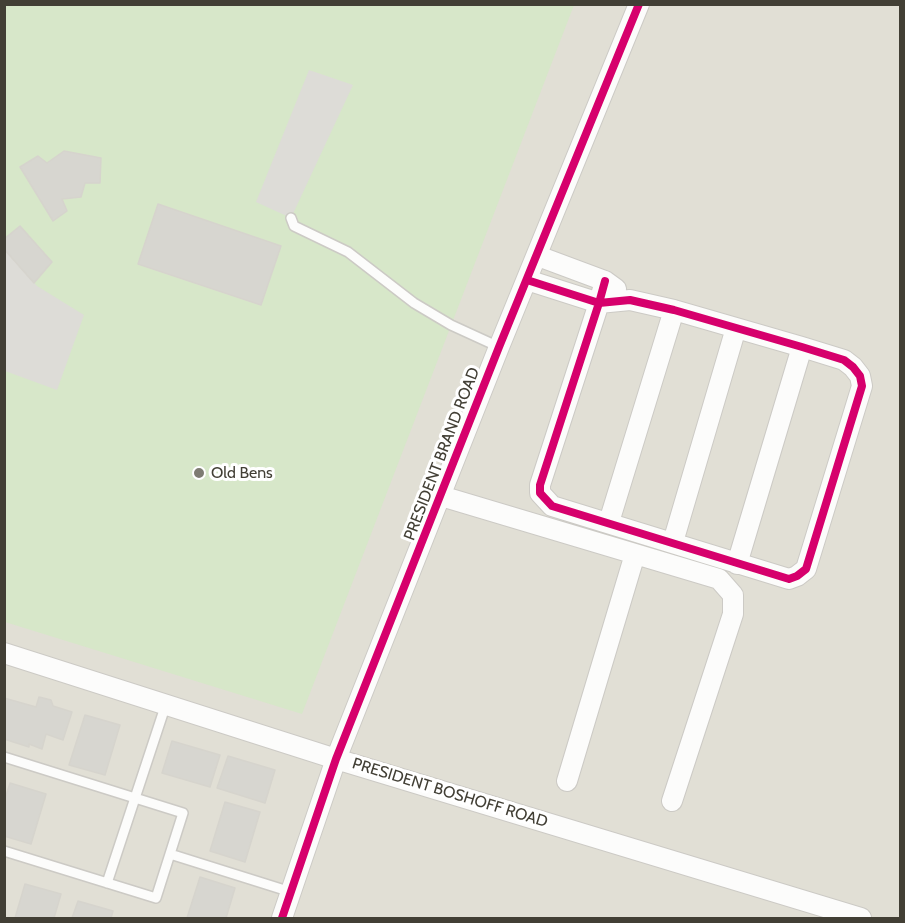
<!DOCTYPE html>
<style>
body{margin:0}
#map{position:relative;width:905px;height:923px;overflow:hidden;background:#eeede7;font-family:Cabin,sans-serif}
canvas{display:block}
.frame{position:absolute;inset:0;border:6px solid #423f35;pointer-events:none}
</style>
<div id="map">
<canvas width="905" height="923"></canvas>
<div class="frame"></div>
</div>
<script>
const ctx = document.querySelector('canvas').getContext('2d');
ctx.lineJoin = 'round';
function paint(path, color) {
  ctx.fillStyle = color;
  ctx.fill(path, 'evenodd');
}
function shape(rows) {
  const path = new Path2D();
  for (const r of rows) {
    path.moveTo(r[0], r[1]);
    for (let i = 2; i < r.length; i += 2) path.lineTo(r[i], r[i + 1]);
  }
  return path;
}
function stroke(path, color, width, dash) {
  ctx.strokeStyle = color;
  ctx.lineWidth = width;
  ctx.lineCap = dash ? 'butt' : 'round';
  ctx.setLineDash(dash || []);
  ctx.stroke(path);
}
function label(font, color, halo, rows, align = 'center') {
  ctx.font = font + ' Cabin,sans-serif';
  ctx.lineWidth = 6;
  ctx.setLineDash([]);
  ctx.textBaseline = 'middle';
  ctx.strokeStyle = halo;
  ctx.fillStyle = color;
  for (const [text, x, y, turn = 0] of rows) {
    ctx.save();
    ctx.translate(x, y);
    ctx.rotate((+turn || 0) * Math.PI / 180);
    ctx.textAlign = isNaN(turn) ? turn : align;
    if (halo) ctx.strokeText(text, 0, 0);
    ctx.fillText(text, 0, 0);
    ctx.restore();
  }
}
const residential = shape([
 [5,5,900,5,900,918,5,918]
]);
const green = shape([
 [4,5,574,5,302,714,5,622]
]);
const parking = shape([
 [309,70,353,85,291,218,256,202],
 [4,249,37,286,84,315,57,390,5,371]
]);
const building = shape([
 [64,151,101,158,100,183,85,183,81,197,62,199,67,211,53,221,20,167,38,156,47,163,64,151],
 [158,204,281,246,261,305,138,264,158,204],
 [20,226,52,262,34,283,4,249,4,239,20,226],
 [39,697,51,700,53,706,72,712,63,740,46,734,42,749,29,744,29,747,4,739,4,698,36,707,39,697],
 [85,715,120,725,105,775,69,765,85,715],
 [172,741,220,755,210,787,162,773,172,741],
 [228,756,275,770,265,803,217,788,228,756],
 [10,783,46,794,31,844,4,836,4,802,10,783],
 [225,802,260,812,245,862,210,851,225,802],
 [200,877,235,888,226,918,187,918,200,877],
 [25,884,61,894,54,918,15,918,25,884],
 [78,901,113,911,111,918,72,918,78,901]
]);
const service = shape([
 [291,218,294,226,348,252,414,303,451,325,499,347],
 [4,757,183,813,156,898,4,851],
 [170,854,291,892],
 [107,883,166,704]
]);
const minor = shape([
 [538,256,605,281,616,289],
 [527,280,599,303,630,300,674,310,802,347,844,360,853,367,860,376,862,386,806,569,797,576,789,579,552,506,540,493,540,485,599,303,605,281],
 [441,496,719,579,733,595,733,614,672,801],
 [609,522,674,310],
 [673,542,736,328],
 [737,564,802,347],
 [4,653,336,759,861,918],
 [567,781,635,554],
 [282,918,336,759,499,347,639,4]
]);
const cycleway = shape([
 [527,280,599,303,630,300,674,310,802,347,844,360,853,367,860,376,862,386,806,569,797,576,789,579,552,506,540,493,540,485,599,303,605,281],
 [282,918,336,759,499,347,639,4]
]);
const markers = [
 [199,473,6,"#7e7c73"]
];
const streetNames = [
 ["PRESIDENT BRAND ROAD",442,454,-69],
 ["PRESIDENT BOSHOFF ROAD",450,793,17]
];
const poiNames = [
 ["Old Bens",211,473]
];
paint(residential, '#e1dfd5');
paint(green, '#d7e7c9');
paint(parking, '#dddcd7');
paint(building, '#d7d6d0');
stroke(building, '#d6d4cd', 1.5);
stroke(service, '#cccac5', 12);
stroke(minor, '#cccac5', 22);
stroke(service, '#fcfcfb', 9);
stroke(minor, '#fcfcfb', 20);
stroke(cycleway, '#d6006c', 8);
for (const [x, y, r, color] of markers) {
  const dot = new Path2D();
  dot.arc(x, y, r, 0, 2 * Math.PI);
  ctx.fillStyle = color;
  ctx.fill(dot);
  stroke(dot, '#fff', 2);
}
label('16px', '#423f35', '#fff', streetNames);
label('16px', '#423f35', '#fff', poiNames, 'left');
</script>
